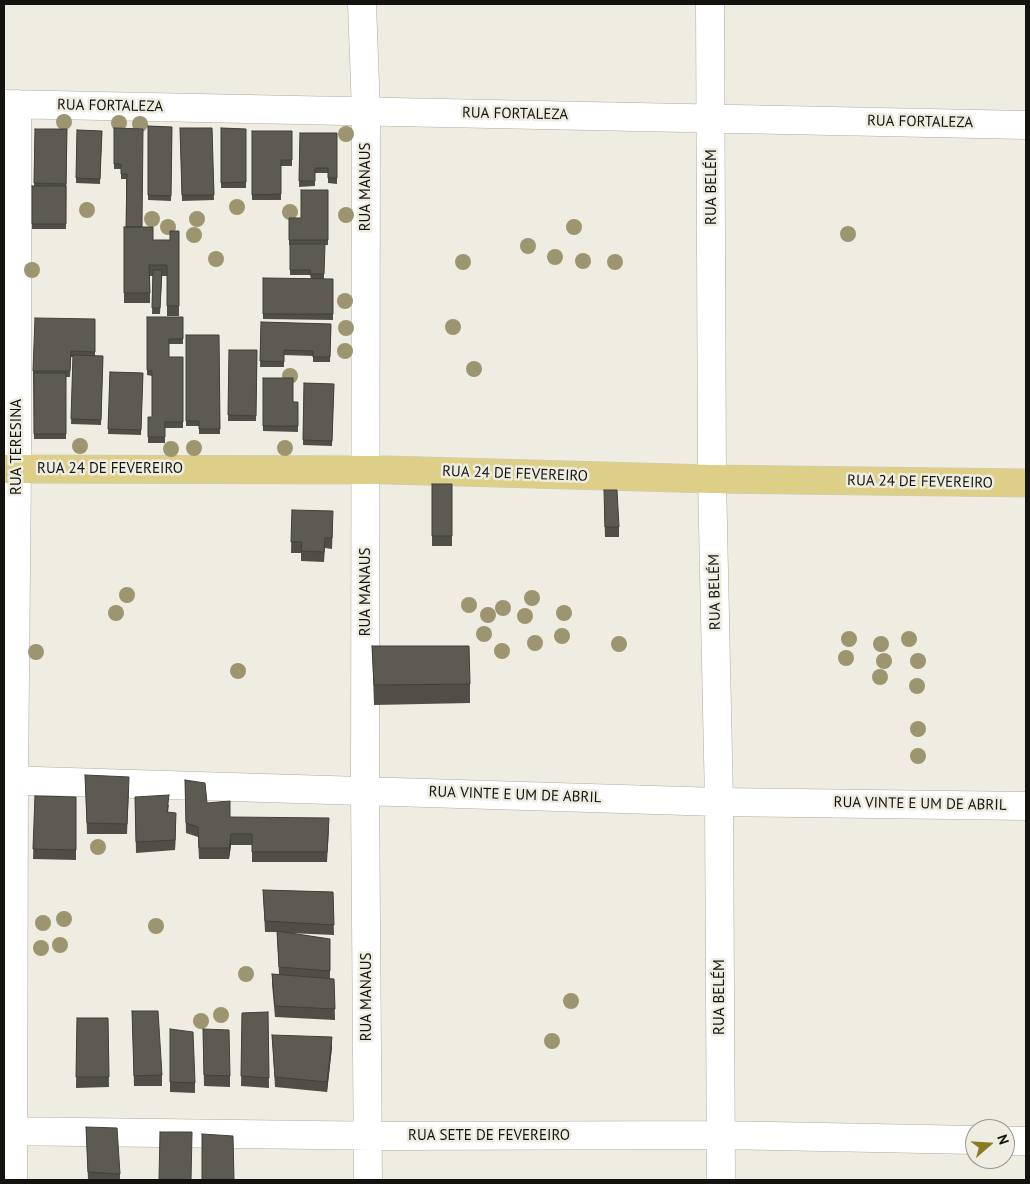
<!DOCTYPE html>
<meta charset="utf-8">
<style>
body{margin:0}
#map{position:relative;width:1030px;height:1184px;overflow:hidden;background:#efede1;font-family:"PT Sans",sans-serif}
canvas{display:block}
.frame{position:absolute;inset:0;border:5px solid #14130f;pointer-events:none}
.north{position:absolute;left:965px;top:1119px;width:50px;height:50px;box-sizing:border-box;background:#efede1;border:1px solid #97968d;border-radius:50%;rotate:71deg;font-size:14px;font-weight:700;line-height:20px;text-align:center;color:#14130f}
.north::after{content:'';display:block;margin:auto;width:18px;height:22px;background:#8b7a1f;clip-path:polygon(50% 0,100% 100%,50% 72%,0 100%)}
</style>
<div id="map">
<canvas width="1030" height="1184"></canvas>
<div class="frame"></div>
<div class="north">N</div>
</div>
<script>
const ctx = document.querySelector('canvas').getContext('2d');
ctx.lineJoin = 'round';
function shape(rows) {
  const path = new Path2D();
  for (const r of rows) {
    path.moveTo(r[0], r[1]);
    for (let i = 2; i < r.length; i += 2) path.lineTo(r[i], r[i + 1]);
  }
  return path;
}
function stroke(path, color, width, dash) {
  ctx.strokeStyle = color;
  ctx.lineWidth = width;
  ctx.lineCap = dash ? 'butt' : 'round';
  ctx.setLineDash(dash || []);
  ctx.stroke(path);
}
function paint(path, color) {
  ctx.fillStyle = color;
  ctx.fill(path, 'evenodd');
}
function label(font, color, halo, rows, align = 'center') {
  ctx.font = font + ' "PT Sans",sans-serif';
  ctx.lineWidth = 5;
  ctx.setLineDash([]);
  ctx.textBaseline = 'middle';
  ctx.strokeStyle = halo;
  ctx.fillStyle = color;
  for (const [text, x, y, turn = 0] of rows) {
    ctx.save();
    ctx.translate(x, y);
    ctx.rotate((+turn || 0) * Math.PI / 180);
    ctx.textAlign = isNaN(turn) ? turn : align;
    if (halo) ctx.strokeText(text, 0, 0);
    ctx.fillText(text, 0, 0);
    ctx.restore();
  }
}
const minor = shape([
 [362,4,366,111,365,790,368,1180],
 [710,4,712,479,719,802,721,1180],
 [4,104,1026,125],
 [4,780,719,802,1026,806],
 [4,1131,391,1136,721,1135,975,1140],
 [1005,1141,1026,1141],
 [13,1180,14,780,17,469,17,104]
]);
const major = shape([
 [4,469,388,470,712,479,1026,483]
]);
const trees = [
 [64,122],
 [119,123],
 [140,124],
 [346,134],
 [237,207],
 [87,210],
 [290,212],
 [346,215],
 [152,219],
 [197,219],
 [168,227],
 [574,227],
 [848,234],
 [194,235],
 [528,246],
 [555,257],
 [216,259],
 [583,261],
 [463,262],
 [615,262],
 [32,270],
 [345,301],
 [453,327],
 [346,328],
 [345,351],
 [474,369],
 [290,376],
 [80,446],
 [194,448],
 [285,448],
 [171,449],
 [127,595],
 [532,598],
 [469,605],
 [503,608],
 [116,613],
 [564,613],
 [488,615],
 [525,616],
 [484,634],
 [562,636],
 [849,639],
 [909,639],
 [535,643],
 [619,644],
 [881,644],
 [502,651],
 [36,652],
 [846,658],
 [884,661],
 [918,661],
 [238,671],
 [880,677],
 [917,686],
 [918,729],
 [918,756],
 [98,847],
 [64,919],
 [43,923],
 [156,926],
 [60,945],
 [41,948],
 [246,974],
 [571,1001],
 [221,1015],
 [201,1021],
 [552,1041]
];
const wall = shape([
 [148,126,172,127,171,201,148,200],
 [114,128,142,227,153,240,170,240,179,231,179,316,167,316,167,276,162,276,160,314,152,314,153,276,150,276,150,303,124,303,124,227,126,227,126,179,121,179,121,169,114,169],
 [180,128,212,128,214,200,182,201],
 [221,128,246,129,246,188,221,188],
 [35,129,67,129,66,229,32,229,32,186,34,186],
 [77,130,102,131,100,184,76,183],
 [252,131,292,131,292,166,281,166,281,200,252,200],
 [300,133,337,133,337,184,328,183,328,173,315,173,315,186,299,187],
 [328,190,328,245,324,245,324,279,333,279,333,320,263,319,263,278,311,279,310,275,290,275,290,245,289,245,289,218,301,218],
 [147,317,183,317,183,344,169,344,169,357,183,357,183,428,165,428,165,443,148,443,148,417,152,417,152,376,147,375],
 [95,319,95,356,103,356,101,425,71,424,73,357,71,357,70,377,66,377,66,439,34,439,33,371],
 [261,322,331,324,330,362,313,362,313,356,284,355,284,367,260,367],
 [186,335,219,335,220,434,199,434,199,426,186,426],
 [229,350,257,350,256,421,228,421],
 [110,372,143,373,141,435,108,434],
 [263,378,293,402,298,402,298,432,263,431],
 [304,383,334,384,332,446,303,445],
 [432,484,452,484,452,546,432,546],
 [604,501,619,527,619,537,605,537],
 [292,510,333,522,332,549,325,548,324,562,301,561,301,553,291,553],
 [372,646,470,684,470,703,374,705],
 [85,775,129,788,127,834,87,834],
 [185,780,207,803,230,817,329,829,327,862,252,862,252,845,231,845,229,859,199,859,198,837,186,833],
 [35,796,76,797,76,860,33,859],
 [135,797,169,805,168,812,176,823,175,850,136,853],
 [263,890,333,892,334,935,288,933,330,939,330,979,334,979,335,1020,275,1017,272,984,272,974,279,974,277,932,265,932],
 [132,1011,162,1075,162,1086,134,1086],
 [268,1012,269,1088,241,1086,242,1013],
 [77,1018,108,1018,109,1087,76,1088],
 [170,1029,195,1083,195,1093,170,1092],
 [203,1029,230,1076,230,1087,204,1086],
 [272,1035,332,1047,327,1092,275,1087],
 [86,1127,120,1174,120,1180,88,1180]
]);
const shadedWall = shape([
 [176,813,176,823,175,850,175,840],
 [231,834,231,845,229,859,229,848],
 [332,1037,332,1047,327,1092,327,1082]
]);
const building = shape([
 [148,126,172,127,171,196,148,195,148,126],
 [114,128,143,129,142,227,126,227,127,174,121,174,121,164,114,164,114,128],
 [180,128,212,128,214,195,182,195,180,128],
 [221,128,246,129,246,182,221,183,221,128],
 [35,129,67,129,66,184,34,183,35,129],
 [77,130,102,131,100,179,76,178,77,130],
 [252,131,292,131,292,160,281,160,281,194,252,195,252,131],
 [300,133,337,133,337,178,328,178,328,168,315,168,315,181,299,181,300,133],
 [32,186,66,186,66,224,32,224,32,186],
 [301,190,328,190,328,240,289,240,289,218,301,218,301,190],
 [124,227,153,227,153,240,170,240,170,231,179,231,179,306,167,306,167,265,149,265,150,293,124,293,124,227],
 [290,244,325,244,324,274,311,274,310,270,290,270,290,244],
 [153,270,162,270,160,308,152,308,153,270],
 [263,278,333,279,333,314,263,314,263,278],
 [147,317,183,317,183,339,169,339,169,357,183,357,183,422,165,422,165,437,148,437,148,417,152,417,152,371,147,370,147,317],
 [35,318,95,319,95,352,71,351,70,371,33,371,35,318],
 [261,322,331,324,330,357,313,357,313,351,284,350,284,362,260,361,261,322],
 [186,335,219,335,220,429,199,429,199,421,186,421,186,335],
 [229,350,257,350,256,416,228,415,229,350],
 [73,355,103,356,101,420,71,419,73,355],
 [110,372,143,373,141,430,108,429,110,372],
 [34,373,66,373,66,434,34,434,34,373],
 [263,378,293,378,293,402,298,402,298,426,263,426,263,378],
 [304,383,334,384,332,441,303,440,304,383],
 [432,484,452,484,452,536,432,536,432,484],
 [604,490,617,490,619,527,605,527,604,490],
 [292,510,333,511,332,538,325,538,324,552,301,551,302,542,291,542,292,510],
 [372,646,469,646,470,684,374,685,372,646],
 [85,775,129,777,127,824,87,823,85,775],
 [185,780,205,783,207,803,230,801,230,817,329,818,327,852,252,852,252,834,231,834,229,848,199,848,198,827,186,823,185,780],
 [169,795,167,812,176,813,175,840,136,842,135,797,169,795],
 [35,796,76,797,76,850,33,849,35,796],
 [263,890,333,892,334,925,265,921,263,890],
 [277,931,330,939,330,971,279,967,277,931],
 [272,974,334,979,335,1009,275,1006,272,974],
 [132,1011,158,1011,162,1075,134,1076,132,1011],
 [268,1012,269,1078,241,1076,242,1013,268,1012],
 [77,1018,108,1018,109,1077,76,1077,77,1018],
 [170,1029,193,1032,195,1083,170,1082,170,1029],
 [203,1029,229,1030,230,1076,204,1075,203,1029],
 [272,1035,332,1037,327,1082,275,1077,272,1035],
 [86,1127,117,1128,120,1174,88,1172,86,1127],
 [160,1132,192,1132,191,1180,159,1180,160,1132],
 [202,1134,233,1136,234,1180,202,1180,202,1134]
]);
const streetNames = [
 ["RUA FORTALEZA",110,106,1],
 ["RUA FORTALEZA",515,114,1],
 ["RUA FORTALEZA",920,122,1],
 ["RUA MANAUS",366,187,-90],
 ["RUA BELÉM",712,187,-90],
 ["RUA TERESINA",17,447,-90],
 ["RUA 24 DE FEVEREIRO",110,469],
 ["RUA 24 DE FEVEREIRO",515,474,2],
 ["RUA 24 DE FEVEREIRO",920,482,1],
 ["RUA MANAUS",366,592,-90],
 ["RUA BELÉM",715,592,-91],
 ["RUA VINTE E UM DE ABRIL",515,795,2],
 ["RUA VINTE E UM DE ABRIL",920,804,1],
 ["RUA MANAUS",367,997,-90],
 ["RUA BELÉM",720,997,-90],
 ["RUA SETE DE FEVEREIRO",489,1136]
];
stroke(minor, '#afaca1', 29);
stroke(major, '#cbcbca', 29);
stroke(minor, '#fff', 28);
stroke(major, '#ddcf87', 28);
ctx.fillStyle = '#9c9570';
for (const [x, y] of trees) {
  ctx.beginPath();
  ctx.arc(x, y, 8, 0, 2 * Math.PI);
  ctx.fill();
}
paint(wall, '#504e46');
paint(shadedWall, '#414039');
paint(building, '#5d5b51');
stroke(building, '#414039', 1);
label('15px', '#14130f', '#efede1', streetNames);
</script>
